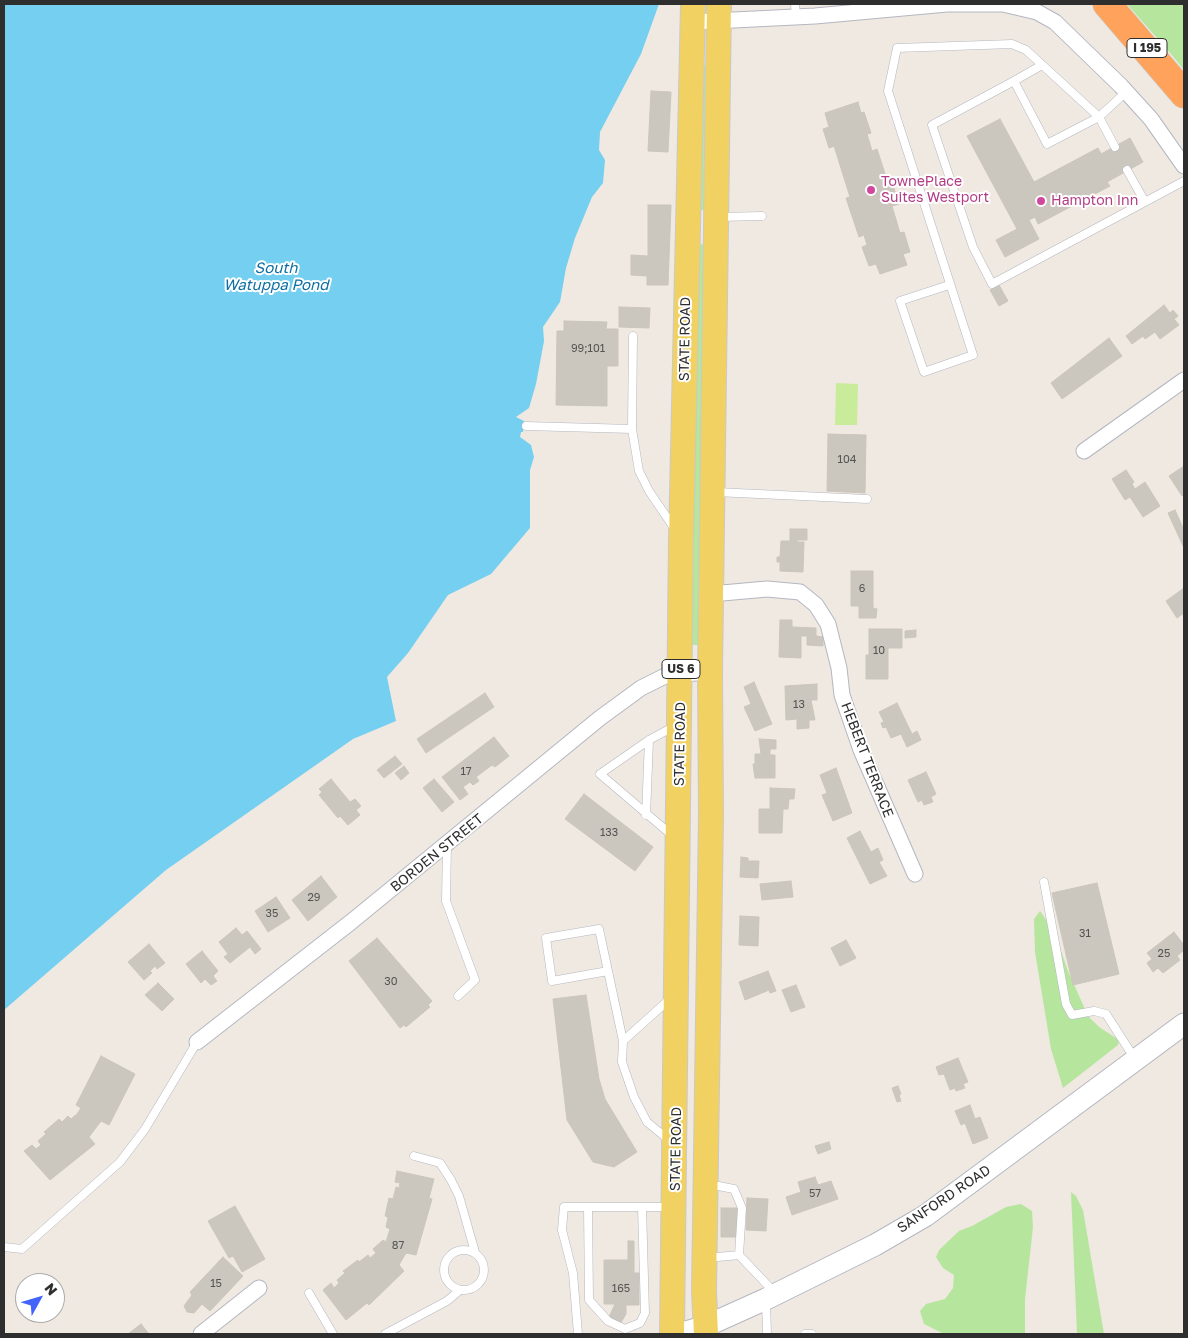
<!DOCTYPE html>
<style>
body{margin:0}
#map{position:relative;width:1188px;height:1338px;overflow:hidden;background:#efe9e1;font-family:"Golos Text",sans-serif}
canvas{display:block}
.frame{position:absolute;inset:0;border:5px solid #2e2e2e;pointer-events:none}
.north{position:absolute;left:15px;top:1273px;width:50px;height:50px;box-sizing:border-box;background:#fff;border:1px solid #ababab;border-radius:50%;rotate:51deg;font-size:14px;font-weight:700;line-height:20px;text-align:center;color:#2e2e2e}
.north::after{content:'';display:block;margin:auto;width:18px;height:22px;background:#4264fb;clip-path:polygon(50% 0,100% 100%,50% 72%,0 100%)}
</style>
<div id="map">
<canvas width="1188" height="1338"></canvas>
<div class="frame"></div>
<div class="north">N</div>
</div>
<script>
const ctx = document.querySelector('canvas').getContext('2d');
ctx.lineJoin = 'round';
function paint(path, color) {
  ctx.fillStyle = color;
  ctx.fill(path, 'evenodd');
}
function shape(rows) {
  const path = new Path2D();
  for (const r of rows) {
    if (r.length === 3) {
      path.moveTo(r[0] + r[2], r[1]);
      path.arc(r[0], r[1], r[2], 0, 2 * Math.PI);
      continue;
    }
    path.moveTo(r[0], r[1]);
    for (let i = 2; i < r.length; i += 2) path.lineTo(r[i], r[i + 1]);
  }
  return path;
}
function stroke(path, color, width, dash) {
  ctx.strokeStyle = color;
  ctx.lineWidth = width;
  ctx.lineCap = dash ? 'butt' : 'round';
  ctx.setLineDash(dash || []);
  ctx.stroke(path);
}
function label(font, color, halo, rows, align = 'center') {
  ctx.font = font + ' "Golos Text",sans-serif';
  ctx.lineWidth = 4;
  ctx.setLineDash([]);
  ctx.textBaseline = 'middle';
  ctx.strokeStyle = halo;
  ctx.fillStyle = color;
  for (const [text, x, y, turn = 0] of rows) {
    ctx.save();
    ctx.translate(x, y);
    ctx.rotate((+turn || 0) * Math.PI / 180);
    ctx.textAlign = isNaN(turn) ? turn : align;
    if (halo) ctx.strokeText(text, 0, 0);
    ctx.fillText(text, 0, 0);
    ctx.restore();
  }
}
const green = shape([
 [1127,4,1184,4,1184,70,1171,54],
 [708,61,707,210,699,210,703,68],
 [698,244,709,245,701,645,692,645],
 [1040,911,1054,931,1068,971,1088,1016,1099,1027,1119,1040,1118,1045,1063,1088,1051,1049,1035,952,1034,919],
 [1071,1192,1076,1196,1083,1210,1104,1334,1077,1334],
 [1021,1204,1032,1211,1033,1227,1025,1299,1025,1334,944,1334,924,1324,920,1311,926,1304,945,1299,953,1288,954,1275,943,1268,936,1257,939,1250,959,1231,972,1226,1006,1207]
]);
const pitch = shape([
 [836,383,858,384,857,425,835,425]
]);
const water = shape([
 [4,4,659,4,641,54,600,132,599,150,605,160,603,183,592,197,575,238,566,268,560,302,543,327,544,341,536,384,529,408,516,417,524,421,523,432,521,432,520,437,531,445,534,457,530,470,530,528,491,574,448,595,408,653,387,677,396,721,353,739,166,870,4,1010]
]);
const building = shape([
 [651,91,671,92,668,152,648,151,651,91],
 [858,102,861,113,864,112,871,133,867,134,872,151,877,149,888,183,892,182,899,204,892,206,900,233,904,232,910,252,903,254,907,265,880,274,876,264,869,266,862,247,867,245,864,235,859,237,846,198,850,197,834,146,829,148,823,129,829,127,825,113,858,102],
 [1000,119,1034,182,1098,148,1101,154,1130,138,1143,162,1107,182,1110,186,1038,224,1035,217,1029,220,1039,239,1005,257,996,240,1017,229,967,136,1000,119],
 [648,205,671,205,668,285,647,285,647,276,631,275,631,255,648,256,648,205],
 [999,285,1008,301,999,306,990,290,999,285],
 [1164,305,1170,313,1173,310,1178,316,1174,319,1179,325,1160,339,1155,332,1145,339,1143,336,1132,344,1126,336,1164,305],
 [619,307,650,308,649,328,619,327,619,307],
 [564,321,607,322,606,329,618,329,618,366,607,366,607,406,556,405,557,331,564,331,564,321],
 [1109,338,1122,356,1062,399,1051,383,1109,338],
 [828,434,866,435,865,493,827,491,828,434],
 [1184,466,1184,494,1182,496,1169,476,1184,466],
 [1126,470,1134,482,1132,484,1135,489,1145,482,1160,506,1143,517,1130,497,1125,500,1112,479,1126,470],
 [1175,510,1184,530,1184,548,1168,513,1175,510],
 [790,529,807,529,807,540,797,540,797,542,804,542,803,572,780,571,780,562,777,562,777,557,780,557,781,541,790,541,790,529],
 [851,571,873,571,873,608,877,609,876,618,859,618,859,606,851,606,851,571],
 [1184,588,1184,613,1177,618,1166,601,1184,588],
 [780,620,792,620,792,627,816,628,816,636,823,637,823,646,807,645,807,636,801,636,801,658,779,657,780,620],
 [869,629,902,629,902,648,888,648,888,679,866,679,866,655,869,655,869,629],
 [916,630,916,637,905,638,905,631,916,630],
 [754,682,772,724,755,731,744,707,751,704,744,687,754,682],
 [817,684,817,700,811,700,815,720,809,720,809,728,797,729,797,719,786,720,785,686,817,684],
 [485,693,494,707,426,753,417,739,485,693],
 [897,703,912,734,917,731,921,740,907,747,901,734,891,738,886,727,883,728,881,723,884,722,879,712,897,703],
 [494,737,509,756,495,767,492,765,476,777,479,781,473,785,470,782,463,787,468,794,460,800,442,777,494,737],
 [759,739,776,740,776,749,770,749,770,755,775,755,775,778,755,778,753,764,755,764,755,754,761,754,759,739],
 [395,756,402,764,384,778,377,770,395,756],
 [404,766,409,773,401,780,395,773,404,766],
 [836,768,852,813,833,821,822,795,827,793,820,775,836,768],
 [926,772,936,794,931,797,933,802,924,805,922,800,918,802,908,780,926,772],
 [331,779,350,802,355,799,361,806,356,810,360,815,348,825,340,816,338,818,319,795,322,792,319,789,331,779],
 [434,779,454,802,442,812,423,788,434,779],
 [770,788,795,789,794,799,789,799,788,809,783,809,782,833,759,833,759,809,770,809,770,788],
 [584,794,653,847,635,871,565,819,584,794],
 [860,831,871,852,878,848,883,860,879,862,887,876,870,884,847,838,860,831],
 [741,857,748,858,748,861,759,861,758,878,740,877,741,857],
 [321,876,337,897,308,921,292,900,321,876],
 [791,881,793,897,762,900,760,884,791,881],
 [1097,883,1119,974,1073,985,1052,893,1097,883],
 [276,897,290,918,268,932,255,911,276,897],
 [740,916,759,917,758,946,739,945,740,916],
 [236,928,242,935,247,931,261,949,255,954,250,947,230,963,224,957,228,954,219,942,236,928],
 [1174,932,1184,945,1184,950,1177,956,1180,960,1163,973,1158,968,1153,972,1147,963,1152,959,1147,953,1174,932],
 [377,938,432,1001,428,1005,430,1007,406,1027,404,1025,400,1028,349,961,377,938],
 [846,940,856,958,840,966,831,948,846,940],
 [149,944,165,963,157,969,155,966,150,971,152,973,144,980,128,962,149,944],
 [202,951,218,971,213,976,217,981,211,985,205,979,201,983,186,964,202,951],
 [768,971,776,991,770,993,769,990,745,1000,739,982,768,971],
 [158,983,174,999,162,1011,145,995,158,983],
 [796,985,805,1007,791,1012,782,990,796,985],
 [586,995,599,1079,605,1099,637,1152,614,1167,593,1162,567,1120,553,999,586,995],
 [101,1056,135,1074,109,1125,101,1121,89,1137,95,1144,50,1180,24,1151,32,1145,36,1149,41,1145,38,1141,46,1134,44,1132,59,1119,62,1122,68,1116,71,1119,77,1114,81,1108,76,1105,101,1056],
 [958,1058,968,1082,963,1084,965,1088,956,1091,955,1088,950,1090,944,1074,939,1075,936,1067,958,1058],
 [898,1086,901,1094,899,1095,901,1101,897,1102,892,1088,898,1086],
 [970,1105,975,1119,980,1117,988,1138,973,1144,965,1123,961,1125,955,1111,970,1105],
 [829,1142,831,1149,818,1154,815,1146,829,1142],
 [397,1171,434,1179,429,1198,432,1199,416,1255,406,1253,399,1265,404,1271,369,1305,367,1303,346,1320,323,1290,331,1283,334,1288,339,1283,337,1280,345,1273,343,1271,358,1260,359,1262,368,1255,370,1258,376,1253,373,1249,383,1240,386,1242,390,1229,386,1227,388,1217,385,1216,389,1198,393,1199,396,1187,399,1188,400,1183,395,1182,397,1171],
 [815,1177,818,1185,831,1181,838,1199,792,1215,786,1197,801,1192,798,1182,815,1177],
 [747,1198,768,1199,766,1231,746,1230,747,1198],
 [235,1206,265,1259,242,1272,233,1256,229,1258,208,1221,235,1206],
 [721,1208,738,1208,737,1237,721,1237,721,1208],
 [628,1241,634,1241,634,1273,639,1273,639,1305,626,1305,626,1314,620,1324,608,1319,615,1304,604,1304,604,1260,628,1260,628,1241],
 [223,1257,243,1276,210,1311,202,1304,194,1313,187,1312,184,1306,192,1295,190,1292,223,1257],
 [141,1324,149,1334,128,1334,141,1324]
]);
const lane = shape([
 [795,4,796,17],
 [1014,81,1042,65],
 [1115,147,1099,117,1047,144,1014,81,932,125,973,247,992,284,1184,181],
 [1127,170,1145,202],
 [719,217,762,216],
 [949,285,900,301,924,372,973,355,888,91,897,48,1012,44,1026,50,1099,117,1126,92],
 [633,336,632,429,639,471,649,491,674,528],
 [526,426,632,429],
 [715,492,867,499],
 [646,815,649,740],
 [674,837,600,774,649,740,675,726],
 [447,845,446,901,475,980,458,996],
 [1044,882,1066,1004,1072,1015,1094,1011,1106,1014,1135,1059],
 [608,971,552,981,546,938,599,929,623,1041,622,1062,634,1097,647,1122,669,1140],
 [623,1041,672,997],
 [414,1156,440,1163,451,1180,459,1196,475,1252],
 [588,1207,589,1300,608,1321,625,1329,640,1323,645,1313,642,1207],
 [4,1247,22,1249,120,1162,145,1129,197,1042],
 [464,1270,20],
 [739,1255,775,1293],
 [707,1258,739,1255,742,1208,734,1189,708,1184],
 [309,1293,333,1334],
 [766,1301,767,1334],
 [385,1334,447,1301,460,1290],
 [578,1334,573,1273,562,1230,564,1207,670,1207],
 [805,1334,812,1334]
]);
const street = shape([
 [693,22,815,16,947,4,1003,4,1037,12,1055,22,1121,86,1151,119,1184,166],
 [1084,451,1184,380],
 [711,594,767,589,800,592,816,605,828,624,839,668,842,695,861,750,915,874],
 [197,1042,351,922,600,718,641,688,667,675,710,672],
 [201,1334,259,1288]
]);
const secondary = shape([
 [679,1334,706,1326,766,1299,875,1245,925,1216,1184,1024]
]);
const primary = shape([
 [672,1334,681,540,693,4],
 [706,1334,704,1291,711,815,710,672,719,4]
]);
const highway = shape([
 [1107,4,1184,94]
]);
const markers = [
 [871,190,5,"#d1479c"],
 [1041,201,5,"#d1479c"]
];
const numberNames = [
 ["99;101",588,349],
 ["104",847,460],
 ["6",862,589],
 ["10",879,651],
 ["13",799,705],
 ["17",466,772],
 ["133",609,833],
 ["29",314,898],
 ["35",272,914],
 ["31",1085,934],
 ["25",1164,954],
 ["30",391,982],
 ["57",815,1194],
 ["87",398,1246],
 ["15",216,1284],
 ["165",621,1289]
];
const shields = [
 [1147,48,40],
 [681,669,38]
];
const shieldNames = [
 ["I 195",1147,48],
 ["US 6",681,669]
];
const hotelNames = [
 ["TownePlace",881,182],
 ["Suites Westport",881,198],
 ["Hampton Inn",1051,201]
];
const streetNames = [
 ["STATE ROAD",685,339,-89],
 ["STATE ROAD",680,744,-89],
 ["HEBERT TERRACE",867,760,69],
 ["BORDEN STREET",437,853,-39],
 ["STATE ROAD",676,1149,-89],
 ["SANFORD ROAD",944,1199,-34]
];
const waterNames = [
 ["South",276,268],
 ["Watuppa Pond",276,285]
];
paint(green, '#b6e59e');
paint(pitch, '#c9ec9a');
paint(water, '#75cff0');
paint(building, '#cbc7bf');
stroke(building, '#cbc5ba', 1);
stroke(lane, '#b4b7c1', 9);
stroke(street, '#b4b7c1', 17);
stroke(secondary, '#b4b7c1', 23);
stroke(primary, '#c9c9c9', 26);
stroke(highway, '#c9c9c9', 29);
stroke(lane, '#fff', 8);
stroke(street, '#fff', 15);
stroke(secondary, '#fff', 21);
stroke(primary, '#f2d163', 24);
stroke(highway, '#ffa35c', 28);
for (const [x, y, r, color] of markers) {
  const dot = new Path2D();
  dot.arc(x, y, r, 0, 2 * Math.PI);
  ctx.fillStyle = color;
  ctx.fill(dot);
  stroke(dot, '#fff', 2);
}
label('11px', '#555452', null, numberNames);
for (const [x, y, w] of shields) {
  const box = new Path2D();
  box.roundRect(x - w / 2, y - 9.5, w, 19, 4);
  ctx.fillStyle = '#fff';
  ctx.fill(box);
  stroke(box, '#2e2e2e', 1);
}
label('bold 12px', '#2e2e2e', null, shieldNames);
label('14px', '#b23c85', '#fff', hotelNames, 'left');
label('14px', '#2e2e2e', '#fff', streetNames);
label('italic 15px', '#0d6fa3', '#fff', waterNames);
</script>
